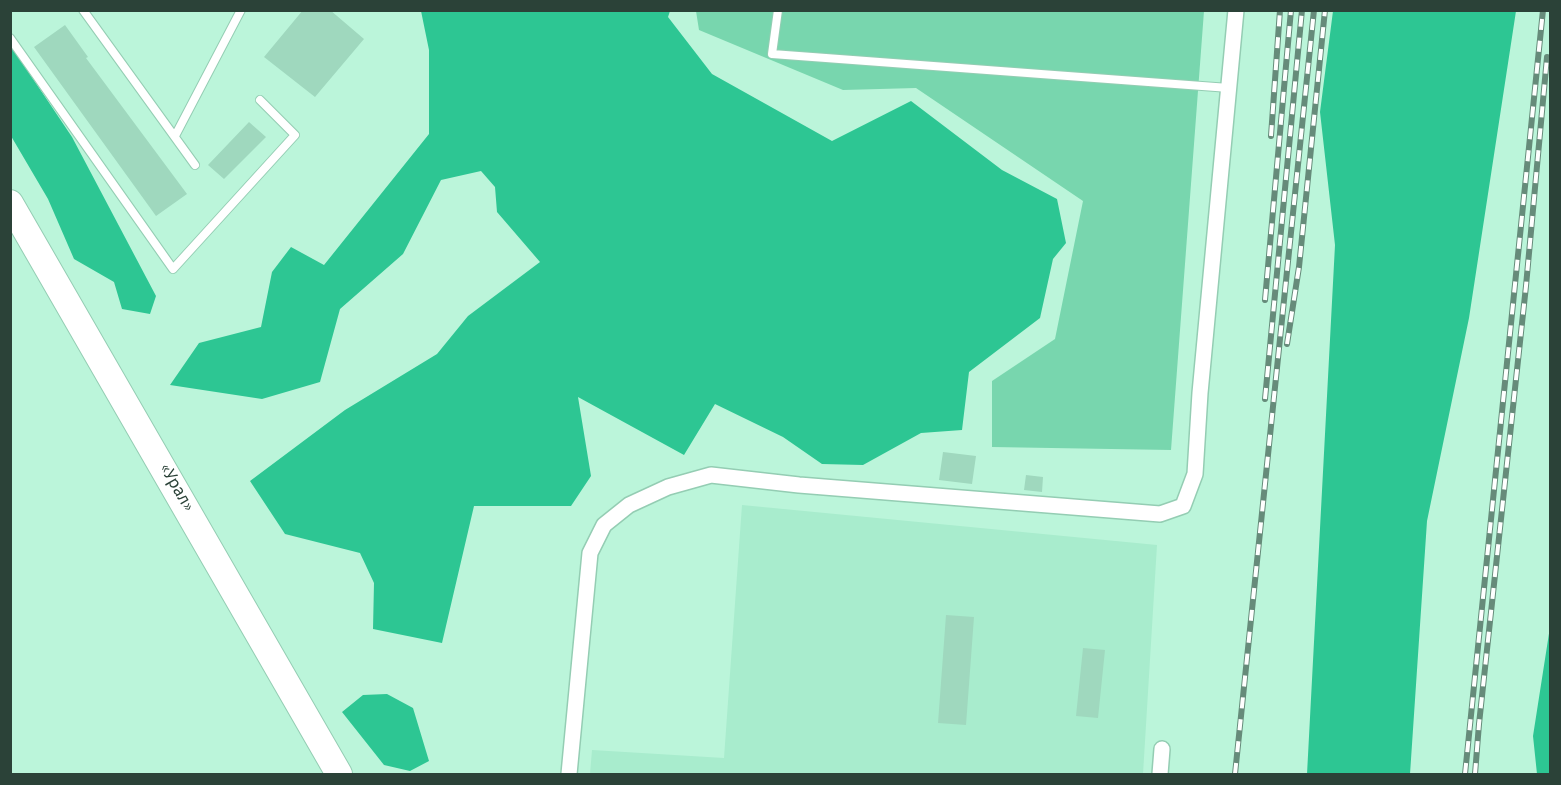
<!DOCTYPE html>
<meta charset="utf-8">
<style>
body{margin:0}
#map{position:relative;width:1561px;height:785px;overflow:hidden;background:#bbf5da;font-family:"Source Sans 3",sans-serif}
canvas{display:block}
.frame{position:absolute;inset:0;border:12px solid #2b4238;pointer-events:none}
</style>
<div id="map">
<canvas width="1561" height="785"></canvas>
<div class="frame"></div>
</div>
<script>
const ctx = document.querySelector('canvas').getContext('2d');
ctx.lineJoin = 'round';
function paint(path, color) {
  ctx.fillStyle = color;
  ctx.fill(path, 'evenodd');
}
function shape(rows) {
  const path = new Path2D();
  for (const r of rows) {
    path.moveTo(r[0], r[1]);
    for (let i = 2; i < r.length; i += 2) path.lineTo(r[i], r[i + 1]);
  }
  return path;
}
function stroke(path, color, width, dash) {
  ctx.strokeStyle = color;
  ctx.lineWidth = width;
  ctx.lineCap = dash ? 'butt' : 'round';
  ctx.setLineDash(dash || []);
  ctx.stroke(path);
}
function label(font, color, halo, rows, align = 'center') {
  ctx.font = font + ' "Source Sans 3",sans-serif';
  ctx.lineWidth = 5;
  ctx.setLineDash([]);
  ctx.textBaseline = 'middle';
  ctx.strokeStyle = halo;
  ctx.fillStyle = color;
  for (const [text, x, y, turn = 0] of rows) {
    ctx.save();
    ctx.translate(x, y);
    ctx.rotate((+turn || 0) * Math.PI / 180);
    ctx.textAlign = isNaN(turn) ? turn : align;
    if (halo) ctx.strokeText(text, 0, 0);
    ctx.fillText(text, 0, 0);
    ctx.restore();
  }
}
const built = shape([
 [742,505,1157,545,1143,774,590,774,592,750,724,758]
]);
const green = shape([
 [696,11,1204,11,1171,450,992,447,992,381,1055,339,1083,201,916,88,843,90,699,30]
]);
const forest = shape([
 [421,11,670,11,668,17,712,74,832,141,911,101,1002,170,1057,199,1066,243,1053,259,1040,318,969,372,962,430,921,433,863,465,822,464,783,437,715,404,684,455,578,397,591,476,571,506,474,506,442,643,373,629,374,583,360,553,285,534,250,481,345,410,437,354,468,316,540,262,497,212,495,187,481,171,441,180,403,254,340,309,320,382,262,399,170,385,199,343,261,327,272,272,291,247,324,265,429,134,429,50],
 [1333,11,1516,11,1469,318,1427,521,1410,774,1307,774,1335,245,1320,112],
 [11,46,72,137,156,296,150,314,122,309,114,282,74,259,48,199,11,136],
 [1550,627,1550,774,1537,774,1533,736],
 [387,694,413,708,429,761,410,771,384,765,342,712,363,695]
]);
const building = shape([
 [303,10,330,10,364,39,315,97,264,57],
 [65,25,88,57,86,58,187,194,156,216,34,47],
 [249,122,266,137,224,179,208,165],
 [943,452,976,456,972,484,939,480],
 [1026,475,1043,477,1042,492,1024,490],
 [946,615,974,617,966,725,938,723],
 [1083,648,1105,650,1098,718,1076,716]
]);
const service = shape([
 [83,10,195,165],
 [778,10,772,54,1229,88],
 [10,38,173,269,295,135,260,100],
 [175,136,241,10]
]);
const minor = shape([
 [569,774,590,553,604,525,629,505,668,487,711,475,799,485,1160,514,1183,506,1195,474,1200,393,1236,10],
 [1160,774,1162,749]
]);
const trunk = shape([
 [10,203,339,774]
]);
const rail = shape([
 [1271,136,1280,10],
 [1265,300,1291,10],
 [1287,344,1299,267,1325,10],
 [1265,399,1302,10],
 [1235,774,1314,10],
 [1465,774,1543,10],
 [1475,774,1479,724,1526,286,1547,57]
]);
const streetNames = [
 ["«Урал»",176,488,60]
];
paint(built, '#a8eccd');
paint(green, '#78d6ae');
paint(forest, '#2dc693');
paint(building, '#9fd8be');
stroke(service, '#94cdb3', 10);
stroke(minor, '#94cdb3', 18);
stroke(trunk, '#94cdb3', 28);
stroke(service, '#fff', 8);
stroke(minor, '#fff', 15);
stroke(trunk, '#fff', 26);
stroke(rail, '#668b7a', 6);
stroke(rail, '#fff', 4, [11]);
label('18px', '#2b4238', '#fff', streetNames);
</script>
